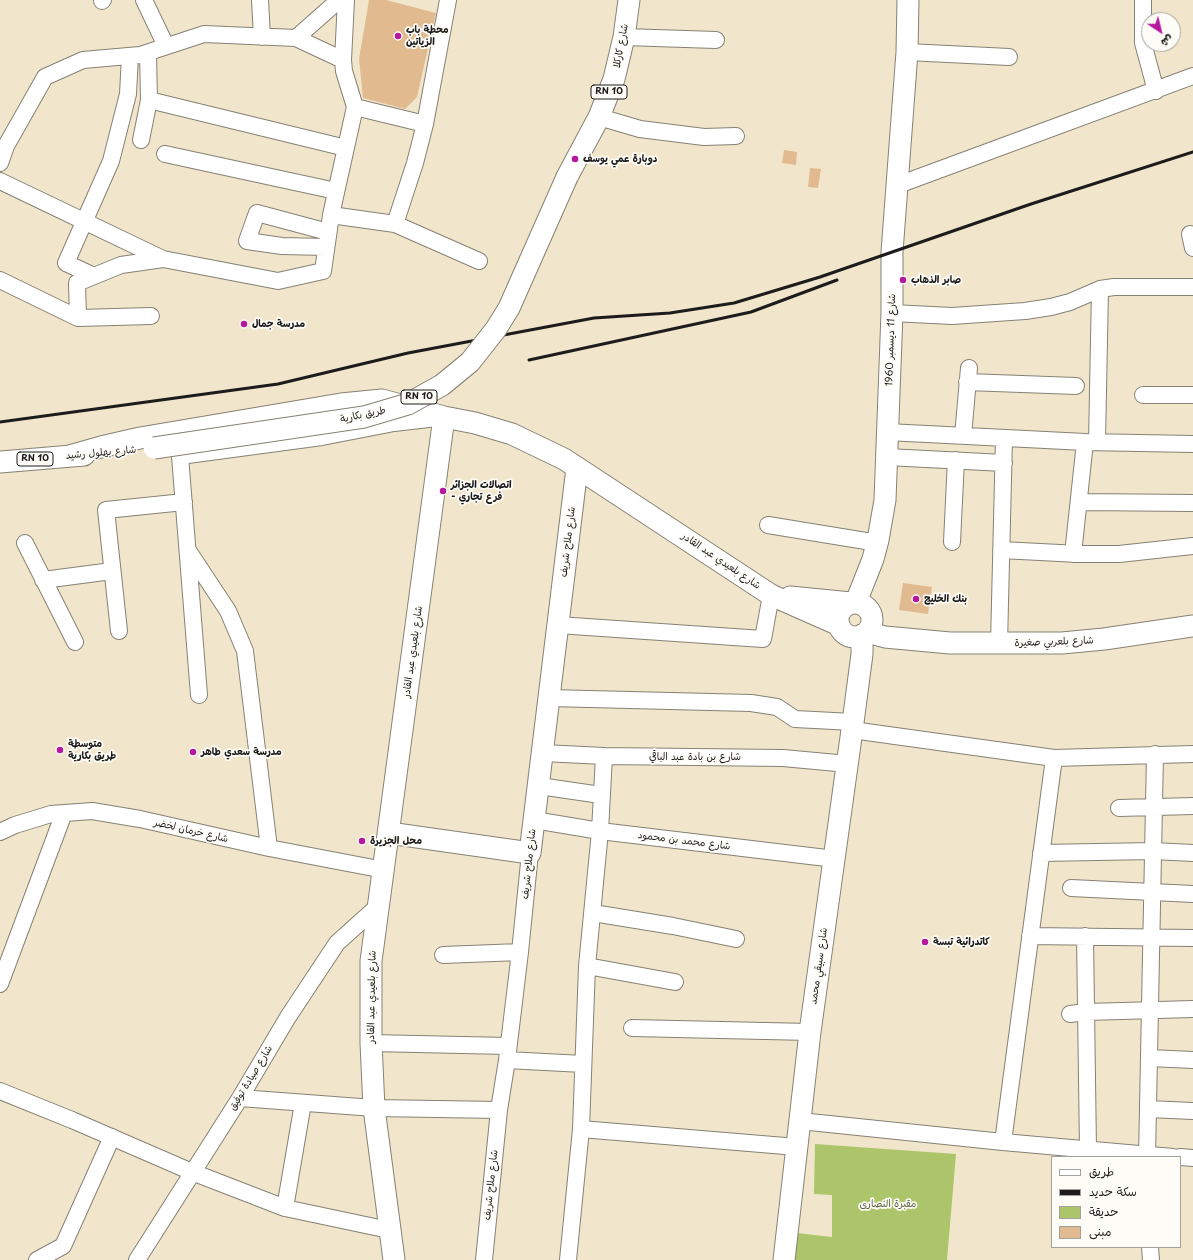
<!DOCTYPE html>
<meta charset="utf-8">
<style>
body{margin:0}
#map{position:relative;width:1193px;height:1260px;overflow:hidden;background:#f1e6cc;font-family:"Playpen Sans","Playpen Sans Arabic",sans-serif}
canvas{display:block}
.legend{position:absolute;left:1051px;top:1156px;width:130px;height:92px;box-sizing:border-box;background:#fdfcf7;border:1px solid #a3a29f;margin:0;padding:5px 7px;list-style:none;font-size:12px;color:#1c1c1c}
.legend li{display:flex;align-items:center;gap:8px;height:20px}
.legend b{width:20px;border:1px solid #a3a29f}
.north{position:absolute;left:1141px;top:12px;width:40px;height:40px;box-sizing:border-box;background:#fdfcf7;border:1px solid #a3a29f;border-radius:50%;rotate:145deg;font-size:11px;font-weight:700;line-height:16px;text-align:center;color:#1c1c1c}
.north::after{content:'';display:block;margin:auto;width:14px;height:18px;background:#b5179e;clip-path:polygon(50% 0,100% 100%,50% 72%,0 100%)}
</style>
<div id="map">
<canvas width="1193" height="1260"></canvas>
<ul class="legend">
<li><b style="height:5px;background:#fff"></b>طريق</li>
<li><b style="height:5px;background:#1c1c1c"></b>سكة حديد</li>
<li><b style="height:11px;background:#acc56b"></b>حديقة</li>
<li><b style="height:11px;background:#e1ba90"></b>مبنى</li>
</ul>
<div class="north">ش</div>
</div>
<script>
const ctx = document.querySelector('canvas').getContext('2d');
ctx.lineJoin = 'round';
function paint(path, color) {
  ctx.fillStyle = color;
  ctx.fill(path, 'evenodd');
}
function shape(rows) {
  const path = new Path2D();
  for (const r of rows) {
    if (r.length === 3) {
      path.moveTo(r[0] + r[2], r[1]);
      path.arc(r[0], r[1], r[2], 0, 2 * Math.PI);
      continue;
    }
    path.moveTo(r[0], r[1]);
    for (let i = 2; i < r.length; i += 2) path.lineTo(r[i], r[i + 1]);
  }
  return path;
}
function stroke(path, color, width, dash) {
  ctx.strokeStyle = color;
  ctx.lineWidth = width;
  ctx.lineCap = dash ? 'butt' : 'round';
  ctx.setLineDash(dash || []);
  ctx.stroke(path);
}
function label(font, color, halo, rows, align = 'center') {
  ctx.font = font + ' "Playpen Sans","Playpen Sans Arabic",sans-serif';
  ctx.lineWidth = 3.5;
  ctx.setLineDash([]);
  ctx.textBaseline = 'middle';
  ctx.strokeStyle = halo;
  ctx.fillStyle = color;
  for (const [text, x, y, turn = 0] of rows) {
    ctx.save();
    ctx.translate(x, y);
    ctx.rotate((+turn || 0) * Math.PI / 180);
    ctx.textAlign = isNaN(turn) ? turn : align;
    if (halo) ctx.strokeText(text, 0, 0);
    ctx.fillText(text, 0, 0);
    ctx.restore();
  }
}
const green = shape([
 [815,1144,956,1154,947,1260,795,1260,797,1233,832,1237,832,1195,814,1194]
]);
const building = shape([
 [369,0,386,0,436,13,417,97,405,109,363,98,359,59],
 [784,150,797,152,796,165,782,163],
 [810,168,821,169,818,188,808,187],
 [903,583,932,587,928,614,899,610]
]);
const minor = shape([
 [144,0,166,46],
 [260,0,262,37],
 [346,0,343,60,344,71,355,107,425,124,448,0],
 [1143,0,1143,43,1156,91],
 [102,1,103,0],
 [624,37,716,40],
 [296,38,343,60],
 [907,52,1009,57],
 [148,53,149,100,346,148],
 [599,117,640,129,704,137,736,136],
 [141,140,149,100],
 [165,154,336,191],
 [0,163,6,146,45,77,83,60,140,55,204,34,296,38,339,0],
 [0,181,163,259,278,281,323,271,331,215,355,107],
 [898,185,1193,76],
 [331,215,395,224,415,163,425,124],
 [395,224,479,261],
 [1190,234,1193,248],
 [326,247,282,246,247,241,257,213,328,232],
 [94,276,66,263,111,161,128,94,130,56],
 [0,280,78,318],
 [892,313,952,316,1025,311,1051,307,1070,302,1100,289,1114,287,1193,287],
 [151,316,78,318,77,283,121,265,163,259],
 [967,382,1076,386],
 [1143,395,1193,395],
 [887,432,1085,442,1193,444],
 [963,436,969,368],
 [1097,442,1100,289],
 [887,457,1004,463],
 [1079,502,1193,503],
 [768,525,878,543],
 [952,542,956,460],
 [25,543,75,642],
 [1001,550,1079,554,1119,554,1193,546],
 [189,552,228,611,245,651,269,848],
 [1073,554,1085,442],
 [43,580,112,571],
 [558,625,763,639,771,595],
 [119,631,106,510,184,502],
 [999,644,1004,438],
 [199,695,180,456,322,437,394,423,437,418],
 [549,698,751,703,777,707,795,719,853,722],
 [852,730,1054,758,1193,754],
 [543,753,604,756,783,758,848,764],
 [539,786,601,795],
 [1119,808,1193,806],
 [534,820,600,831,835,859],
 [0,832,15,825,51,814,92,811,140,819,269,848,384,870],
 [1041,853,1153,851,1193,853],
 [1071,888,1193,894],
 [593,913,673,926,736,939],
 [1030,936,1193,938],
 [1085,936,1088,1150],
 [443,955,520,952],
 [587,966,675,982],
 [0,984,64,813],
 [1070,1014,1086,1012,1193,1009],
 [632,1028,810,1032],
 [371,1043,508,1046],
 [1149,1058,1193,1060],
 [507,1060,583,1064],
 [0,1091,72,1120,192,1172,285,1208,389,1230],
 [240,1098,374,1108,499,1110],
 [1148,1109,1193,1111],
 [800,1121,1003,1142,1173,1157],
 [581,1129,797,1147],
 [1003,1142,1054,758],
 [1147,1157,1155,754],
 [1180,1157,1193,1158],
 [285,1208,303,1103],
 [1150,1247,1151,1260],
 [37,1260,63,1246,112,1137],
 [137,1260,240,1098,288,1017,337,943,377,907],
 [484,1260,499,1110,507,1060,520,952,530,853],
 [568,1260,581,1129,587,966,600,831,604,756]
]);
const major = shape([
 [567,177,599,117,614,79,624,37,629,0],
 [69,456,101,447,140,438,341,404,382,400,444,417],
 [0,462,84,455],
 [790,597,851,603],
 [856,602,873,559,878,540,885,500,892,313,892,252,907,52,908,0],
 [855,620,17],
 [867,632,885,637,950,643,1062,643,1104,639,1193,626],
 [389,833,530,853,577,468],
 [394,1260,374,1108,371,1043,371,961,444,417,475,423,512,434,564,459,771,595,839,625],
 [784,1260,810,1032,852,730,862,654,862,635]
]);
const rail = shape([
 [529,360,751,312,837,280],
 [0,422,278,384,408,353,594,318,670,313,734,303,820,277,1031,204,1193,152]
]);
const majorBridge = shape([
 [154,448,364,417,408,404,442,385,470,362,496,329,509,308,567,177]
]);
const markers = [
 [398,36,4,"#b5179e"],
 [575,159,4,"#b5179e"],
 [903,280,4,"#b5179e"],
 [244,324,4,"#b5179e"],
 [443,491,4,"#b5179e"],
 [916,599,4,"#b5179e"],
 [60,750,4,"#b5179e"],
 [193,752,4,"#b5179e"],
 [362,841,4,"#b5179e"],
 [925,942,4,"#b5179e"]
];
const shields = [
 [609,92,36],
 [419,397,36],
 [35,459,36]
];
const shieldNames = [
 ["RN 10",609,92],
 ["RN 10",419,397],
 ["RN 10",35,459]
];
const poiNames = [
 ["محطة باب",406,30],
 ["الزياتين",406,42],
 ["دوبارة عمي يوسف",583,159],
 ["صابر الذهاب",911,280],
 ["مدرسة جمال",252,324],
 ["اتصالات الجزائر",451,485],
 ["- فرع تجاري",451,497],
 ["بنك الخليج",924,599],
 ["متوسطة",68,744],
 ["طريق بكارية",68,756],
 ["مدرسة سعدي طاهر",201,752],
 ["محل الجزيرة",370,841],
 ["كاتدرائية تبسة",933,942]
];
const streetNames = [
 ["شارع كاركلا",621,46,-79],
 ["شارع 11 ديسمبر 1960",891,340,-88],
 ["طريق بكارية",363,415,-12],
 ["شارع بهلول رشيد",101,453,-5],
 ["شارع ملاح شريف",568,542,-83],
 ["شارع بلعيدي عبد القادر",721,561,34],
 ["شارع بلعربي صغيرة",1054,642,-2],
 ["شارع بلعيدي عبد القادر",413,652,-82],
 ["شارع بن بادة عبد الباقي",695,757],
 ["شارع خرمان لخضر",191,831,13],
 ["شارع محمد بن محمود",684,841,7],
 ["شارع ملاح شريف",529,864,-84],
 ["شارع سبيقي محمد",819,966,-82],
 ["شارع بلعيدي عبد القادر",372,997,-89],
 ["شارع صيادة توفيق",251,1078,-59],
 ["شارع ملاح شريف",491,1185,-84]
];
const parkNames = [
 ["مقبرة النصارى",888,1204]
];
paint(green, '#acc56b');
paint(building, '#e1ba90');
stroke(minor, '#868174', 18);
stroke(major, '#868174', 23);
stroke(minor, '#fff', 16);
stroke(major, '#fff', 21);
stroke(rail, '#1c1c1c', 3);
stroke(majorBridge, '#868174', 23, []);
stroke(majorBridge, '#fff', 21);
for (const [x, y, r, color] of markers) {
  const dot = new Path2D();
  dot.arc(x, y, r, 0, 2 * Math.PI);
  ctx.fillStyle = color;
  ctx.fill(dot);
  stroke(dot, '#fdfcf7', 1.5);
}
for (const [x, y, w] of shields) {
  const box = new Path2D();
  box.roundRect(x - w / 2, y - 7, w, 14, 3);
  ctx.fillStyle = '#fdfcf7';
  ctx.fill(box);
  stroke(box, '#1c1c1c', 1);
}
label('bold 9px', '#1c1c1c', null, shieldNames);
label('bold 10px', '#1c1c1c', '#fdfcf7', poiNames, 'left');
label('10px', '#1c1c1c', '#fdfcf7', streetNames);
label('10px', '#56603c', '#fdfcf7', parkNames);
</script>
